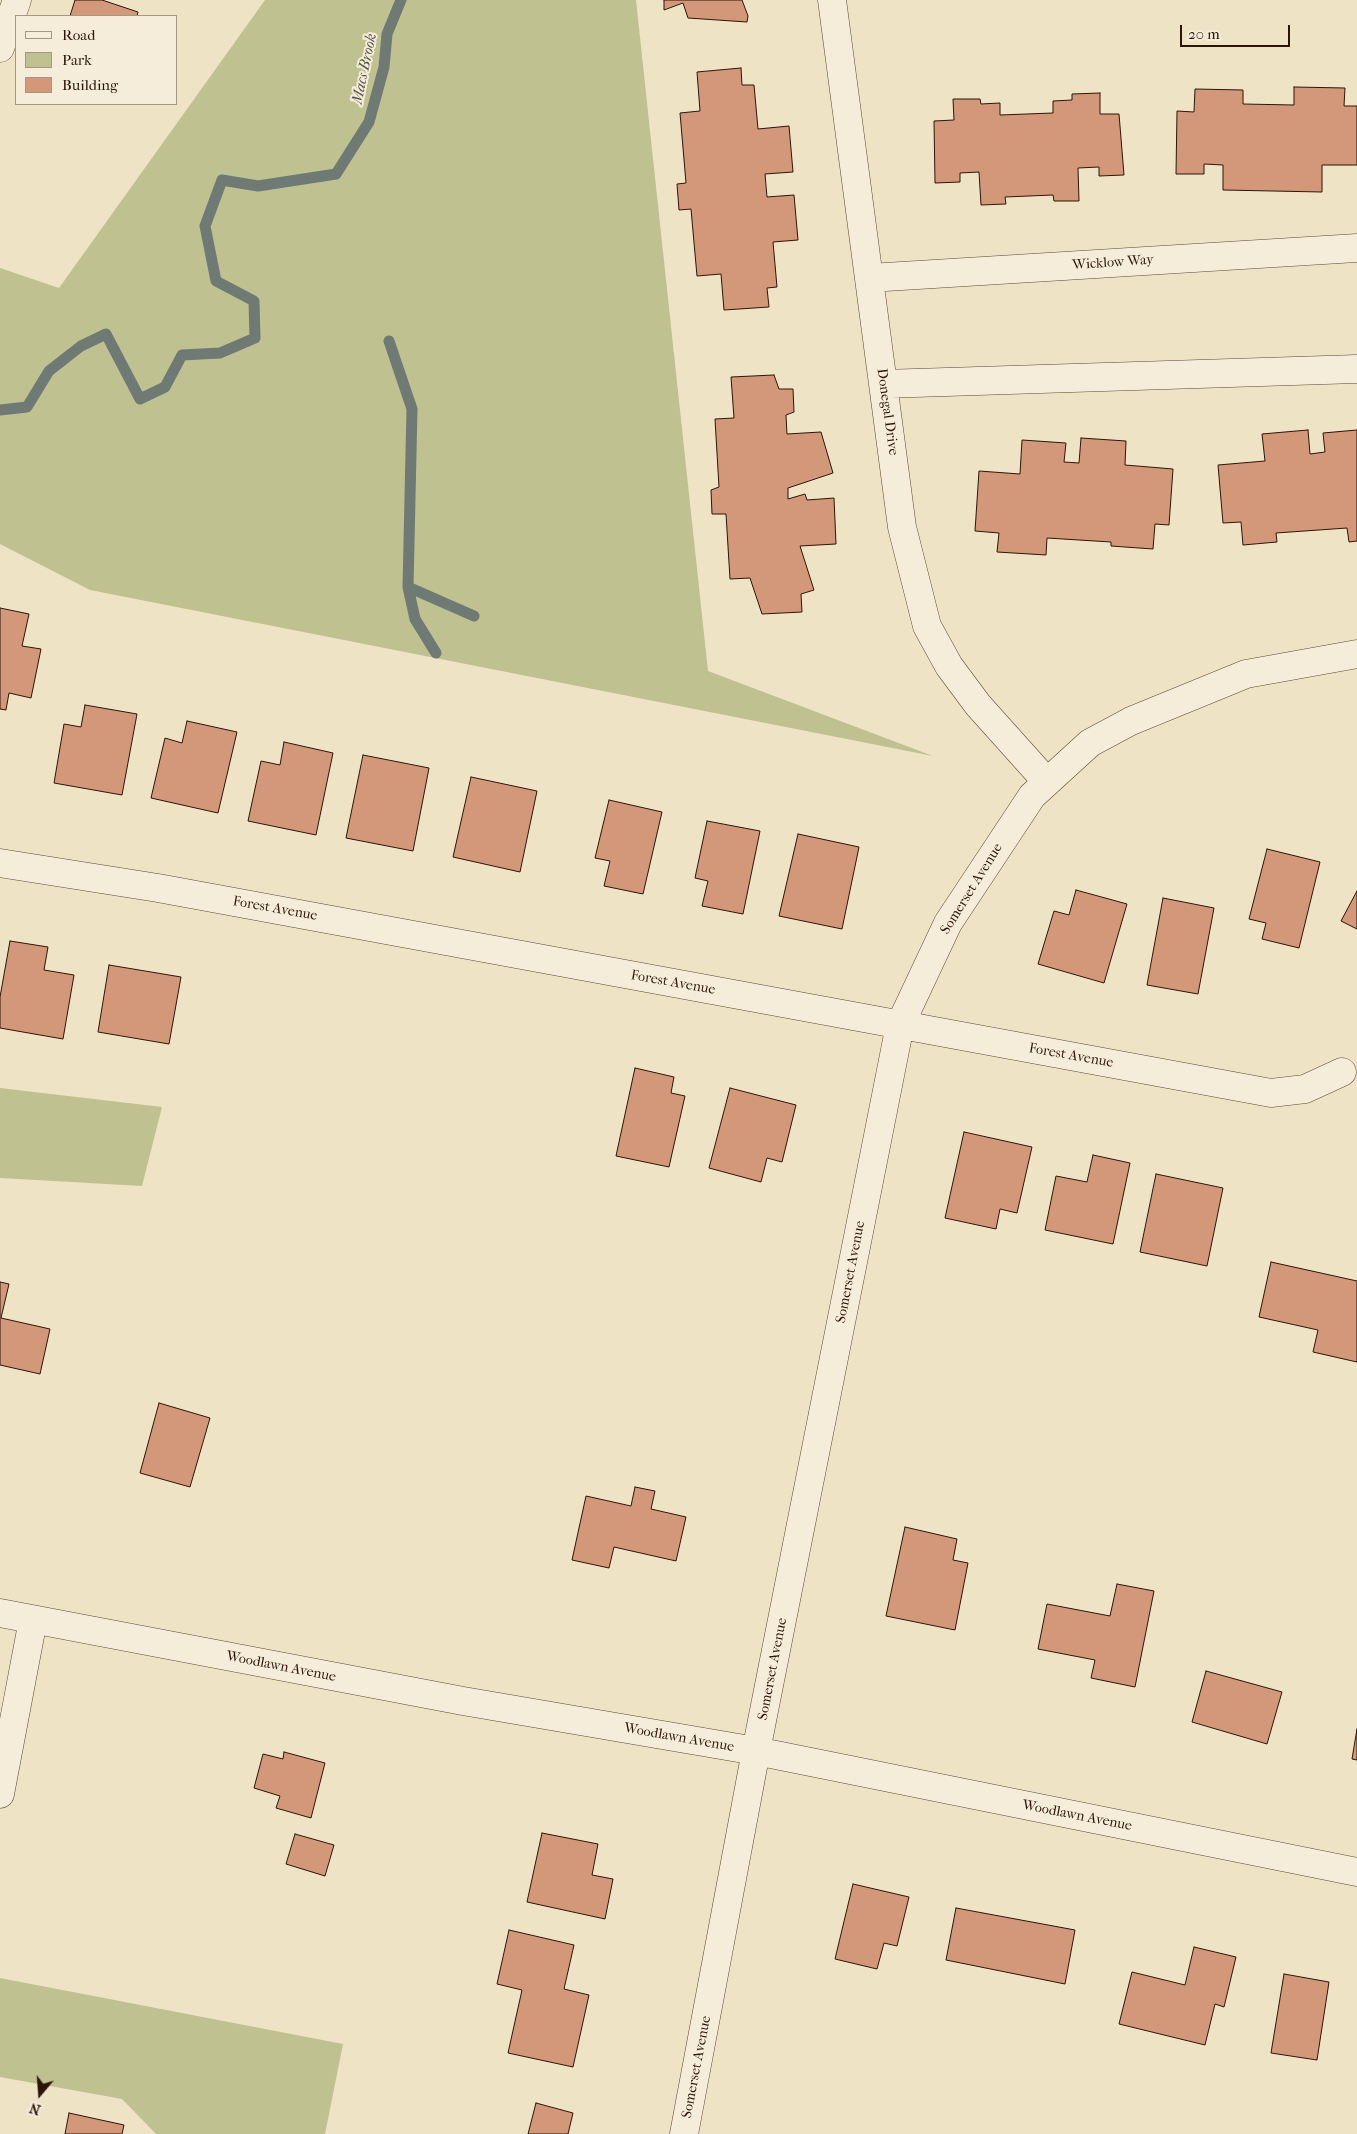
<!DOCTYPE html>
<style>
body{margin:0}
#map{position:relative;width:1357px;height:2134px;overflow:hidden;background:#efe3c5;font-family:"IM FELL French Canon",serif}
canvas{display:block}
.legend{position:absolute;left:15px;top:15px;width:162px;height:90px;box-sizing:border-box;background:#f5edd9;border:1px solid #a59785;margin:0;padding:6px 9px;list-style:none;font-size:15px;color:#2c1508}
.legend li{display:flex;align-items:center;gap:10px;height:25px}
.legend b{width:25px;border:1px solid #a59785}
.north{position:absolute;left:15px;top:2069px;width:50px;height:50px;-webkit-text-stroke:4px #f5edd9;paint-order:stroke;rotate:198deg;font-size:14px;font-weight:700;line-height:20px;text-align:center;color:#2c1508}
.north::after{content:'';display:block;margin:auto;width:18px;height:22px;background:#2c1508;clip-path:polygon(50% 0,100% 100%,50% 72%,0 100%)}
.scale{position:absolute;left:1180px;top:25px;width:110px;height:22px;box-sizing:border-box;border:2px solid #2c1508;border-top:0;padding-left:6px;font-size:15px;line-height:18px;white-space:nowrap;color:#2c1508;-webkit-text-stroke:4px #f5edd9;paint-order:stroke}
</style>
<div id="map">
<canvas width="1357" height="2134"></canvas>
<ul class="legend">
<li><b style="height:6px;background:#f5edd9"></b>Road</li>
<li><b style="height:14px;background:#bfc290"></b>Park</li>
<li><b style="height:14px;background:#d3977a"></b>Building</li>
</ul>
<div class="north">N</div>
<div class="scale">20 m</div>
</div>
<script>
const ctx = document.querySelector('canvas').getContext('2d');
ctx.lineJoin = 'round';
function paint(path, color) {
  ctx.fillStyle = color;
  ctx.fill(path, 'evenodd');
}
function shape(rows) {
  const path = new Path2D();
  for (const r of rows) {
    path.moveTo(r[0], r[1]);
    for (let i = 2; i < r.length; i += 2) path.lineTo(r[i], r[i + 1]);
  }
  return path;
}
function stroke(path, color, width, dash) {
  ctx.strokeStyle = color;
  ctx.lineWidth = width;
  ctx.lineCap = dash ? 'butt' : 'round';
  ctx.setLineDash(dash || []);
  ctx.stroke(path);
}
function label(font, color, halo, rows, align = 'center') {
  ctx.font = font + ' "IM FELL French Canon",serif';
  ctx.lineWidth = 4;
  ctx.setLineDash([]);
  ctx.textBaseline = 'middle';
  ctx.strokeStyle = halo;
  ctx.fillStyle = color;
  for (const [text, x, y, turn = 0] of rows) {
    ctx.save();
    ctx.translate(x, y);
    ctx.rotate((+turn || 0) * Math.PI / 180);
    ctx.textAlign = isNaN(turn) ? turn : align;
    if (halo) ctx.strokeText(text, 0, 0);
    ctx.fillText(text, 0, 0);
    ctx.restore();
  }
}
const green = shape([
 [265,0,636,0,708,671,933,756,90,590,0,544,0,268,59,288],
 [0,1088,162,1107,142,1186,0,1178],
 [0,1978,343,2044,325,2134,156,2134,122,2099,0,2077]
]);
const stream = shape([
 [389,341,412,409,408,587,415,619,436,653],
 [0,410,27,407,49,371,81,346,106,334,140,399,165,387,182,355,220,353,255,338,254,301,216,281,205,226,222,180,258,186,336,174,369,122,384,67,387,34,401,0],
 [408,587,474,616]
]);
const building = shape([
 [75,0,102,0,138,12,137,16,70,16,75,0],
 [664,0,742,0,748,16,747,22,688,18,683,3,664,10,664,0],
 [741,68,742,85,754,85,758,129,789,126,793,172,765,174,767,197,794,195,798,240,773,242,777,287,767,288,769,307,724,310,721,274,697,276,691,209,679,210,677,184,686,183,680,113,700,111,697,72,741,68],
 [1294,87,1345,88,1344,106,1357,106,1357,165,1322,165,1322,192,1223,190,1223,165,1204,164,1204,174,1176,174,1177,111,1194,112,1195,89,1243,90,1243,104,1294,105,1294,87],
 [1100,93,1100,114,1119,114,1124,175,1099,176,1099,167,1078,168,1079,201,1054,201,1053,195,1005,197,1006,204,981,205,979,172,960,173,960,182,935,183,934,121,954,120,953,99,980,99,981,104,1000,103,1000,115,1053,113,1053,101,1072,100,1072,94,1100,93],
 [774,375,779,389,793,389,794,412,786,415,787,434,821,432,833,473,788,488,788,499,805,494,807,500,834,498,836,544,800,546,814,590,801,594,802,612,762,614,750,578,730,579,726,514,712,514,711,490,719,487,715,419,734,418,731,377,774,375],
 [1308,430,1310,454,1325,452,1323,433,1357,430,1357,541,1349,542,1347,528,1276,533,1277,542,1243,545,1241,522,1223,523,1218,465,1265,461,1262,434,1308,430],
 [1081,438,1126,441,1125,465,1173,469,1169,525,1155,524,1153,549,1111,546,1111,542,1047,538,1046,555,997,552,999,533,975,531,979,471,1020,474,1022,440,1066,443,1064,462,1079,463,1081,438],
 [0,608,29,614,22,646,41,649,31,698,9,693,6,710,0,709,0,608],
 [85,705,137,714,122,795,54,783,64,724,81,727,85,705],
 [187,721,237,732,218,813,151,798,165,738,182,743,187,721],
 [284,742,333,753,316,835,248,821,261,761,280,765,284,742],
 [363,755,429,768,413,851,346,838,363,755],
 [471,777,537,791,520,872,453,857,471,777],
 [609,800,662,812,643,894,604,886,610,861,595,858,609,800],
 [707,821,760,831,743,914,702,906,708,881,695,878,707,821],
 [798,834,859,847,842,929,779,916,798,834],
 [1267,849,1320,862,1299,948,1262,939,1266,923,1249,919,1267,849],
 [1076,890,1127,904,1104,983,1038,964,1054,911,1069,915,1076,890],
 [1357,891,1357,929,1341,921,1357,891],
 [1163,898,1214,908,1198,994,1147,985,1163,898],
 [10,941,48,947,44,970,74,975,63,1039,0,1028,0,997,10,941],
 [109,965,181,977,169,1044,98,1032,109,965],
 [635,1068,674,1077,671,1093,685,1096,669,1167,616,1156,635,1068],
 [730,1088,796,1105,782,1162,767,1158,761,1182,709,1168,730,1088],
 [964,1132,1032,1147,1017,1213,1000,1209,996,1229,945,1218,964,1132],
 [1093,1155,1130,1163,1113,1244,1045,1230,1056,1176,1087,1182,1093,1155],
 [1156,1174,1223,1188,1207,1266,1140,1252,1156,1174],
 [1271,1262,1357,1281,1357,1362,1313,1352,1318,1330,1259,1317,1271,1262],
 [0,1282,9,1284,1,1318,50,1329,40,1374,0,1365,0,1282],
 [159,1403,210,1418,190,1487,140,1473,159,1403],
 [635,1487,655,1491,651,1509,686,1517,676,1561,614,1547,609,1568,572,1560,586,1496,631,1506,635,1487],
 [905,1527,957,1539,953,1560,968,1563,955,1630,886,1616,905,1527],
 [1117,1584,1154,1591,1135,1687,1091,1678,1095,1660,1038,1649,1047,1604,1110,1616,1117,1584],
 [1206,1671,1282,1692,1267,1744,1192,1722,1206,1671],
 [1357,1729,1357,1760,1352,1759,1357,1729],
 [284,1752,325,1763,311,1818,276,1808,280,1796,254,1788,263,1754,283,1759,284,1752],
 [542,1833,598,1844,592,1875,613,1879,605,1919,527,1902,542,1833],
 [295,1834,334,1845,325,1876,286,1864,295,1834],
 [853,1884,909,1897,897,1946,884,1943,877,1969,835,1959,853,1884],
 [956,1908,1075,1930,1065,1984,946,1960,956,1908],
 [509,1930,574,1945,564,1989,589,1995,573,2067,508,2053,522,1990,497,1984,509,1930],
 [1194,1947,1236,1957,1224,2007,1215,2004,1205,2045,1119,2024,1132,1972,1185,1985,1194,1947],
 [1284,1974,1329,1982,1317,2060,1271,2053,1284,1974],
 [536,2103,573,2113,568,2134,528,2134,536,2103],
 [69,2113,124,2125,122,2134,65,2134,69,2113]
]);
const minor = shape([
 [832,0,902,527,927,626,949,666,978,705,1047,782],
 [0,48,17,0],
 [869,278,1357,248],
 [883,384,1357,369],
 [0,863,158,888,1271,1093,1305,1089,1342,1072],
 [0,1613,463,1701,756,1751,1357,1872],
 [0,1794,33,1620],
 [684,2134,756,1751,900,1025,948,923,1032,796,1090,743,1131,721,1246,674,1357,654]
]);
const streetNames = [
 ["Wicklow Way",1113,263,-4],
 ["Donegal Drive",887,412,82],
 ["Somerset Avenue",972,889,-58],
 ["Forest Avenue",275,909,10],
 ["Forest Avenue",673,983,10],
 ["Forest Avenue",1071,1056,10],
 ["Somerset Avenue",851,1272,-79],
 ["Woodlawn Avenue",281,1667,11],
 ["Somerset Avenue",773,1669,-79],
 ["Woodlawn Avenue",679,1738,10],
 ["Woodlawn Avenue",1077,1816,11],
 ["Somerset Avenue",697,2067,-79]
];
const waterNames = [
 ["Macs Brook",365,69,-78]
];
paint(green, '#bfc290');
stroke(stream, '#6e7a73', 11);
paint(building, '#d3977a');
stroke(building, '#2c1508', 1);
stroke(minor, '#5d4837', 29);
stroke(minor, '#f5edd9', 28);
label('14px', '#2c1508', '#f5edd9', streetNames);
label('italic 15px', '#525046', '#f5edd9', waterNames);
</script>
